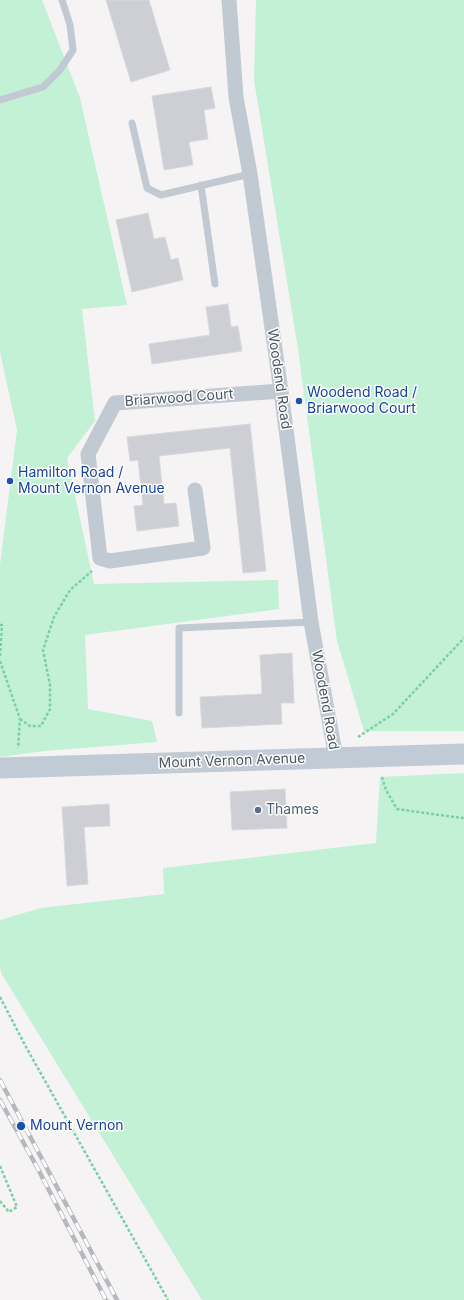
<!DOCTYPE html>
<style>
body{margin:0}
canvas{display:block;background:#f5f3f3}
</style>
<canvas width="464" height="1300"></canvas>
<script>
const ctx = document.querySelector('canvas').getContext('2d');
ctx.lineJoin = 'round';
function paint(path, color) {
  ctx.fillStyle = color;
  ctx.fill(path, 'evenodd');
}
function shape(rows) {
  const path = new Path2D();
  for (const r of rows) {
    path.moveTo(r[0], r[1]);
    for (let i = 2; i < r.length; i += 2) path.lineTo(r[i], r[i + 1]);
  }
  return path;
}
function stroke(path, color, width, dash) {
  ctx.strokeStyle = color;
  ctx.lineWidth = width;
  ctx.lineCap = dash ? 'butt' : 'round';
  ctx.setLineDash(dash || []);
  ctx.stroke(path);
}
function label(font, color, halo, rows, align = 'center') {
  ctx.font = font + ' Inter,sans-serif';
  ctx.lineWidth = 3;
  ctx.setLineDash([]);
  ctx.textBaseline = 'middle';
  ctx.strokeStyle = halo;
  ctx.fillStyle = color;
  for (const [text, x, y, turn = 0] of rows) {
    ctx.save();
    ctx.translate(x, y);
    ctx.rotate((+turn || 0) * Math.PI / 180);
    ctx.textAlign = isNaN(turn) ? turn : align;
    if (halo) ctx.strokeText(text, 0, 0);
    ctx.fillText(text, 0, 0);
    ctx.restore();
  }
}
const green = shape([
 [0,0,42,0,80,98,127,305,82,309,95,421,67,458,94,584,278,580,279,609,85,635,88,709,152,721,157,742,45,751,1,757,0,756,0,565,17,430,0,352],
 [256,0,464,0,464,731,364,731,337,641,298,349,254,80],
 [464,773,464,1300,202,1300,1,973,0,964,0,920,41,908,164,894,163,868,376,843,380,777]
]);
const building = shape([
 [106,0,149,0,170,70,131,82,106,0],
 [211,87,215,108,204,110,208,139,189,142,193,165,164,170,152,96,211,87],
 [148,213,154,239,165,237,171,260,178,258,183,280,132,292,116,220,148,213],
 [228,304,231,327,238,326,242,351,152,364,149,344,210,335,206,307,228,304],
 [250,424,266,571,243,573,230,448,159,456,164,504,176,503,179,526,137,531,134,506,143,505,138,460,130,461,127,437,250,424],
 [292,653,294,703,281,703,282,724,202,728,200,697,262,694,260,655,292,653],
 [285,789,287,828,232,830,230,792,285,789],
 [109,804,110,826,84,827,88,884,67,886,62,807,109,804]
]);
const path = shape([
 [0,625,2,625,0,656],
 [0,661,20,719,18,748],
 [20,719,30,726,41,726,50,709,50,685,43,650,54,617,70,590,92,571],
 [358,737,393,714,464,638],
 [382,777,386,790,397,809,454,817,464,818],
 [0,997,26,1047,168,1300],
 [0,1166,17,1207,9,1212,0,1201]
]);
const lane = shape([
 [0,100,43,87,60,70,73,50,70,25,62,0],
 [132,123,147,188,161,195,250,174],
 [201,185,215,284],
 [179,713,179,628,311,622]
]);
const street = shape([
 [229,0,236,97,250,174,281,391,311,622,336,758],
 [195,490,203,548,110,561,100,558,88,454,115,403,281,391]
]);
const secondary = shape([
 [0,768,464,754]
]);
const rail = shape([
 [0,1080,117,1300],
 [0,1100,38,1169,106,1300]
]);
const markers = [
 [299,401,4,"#1a4fb4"],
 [10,481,4,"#1a4fb4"],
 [258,810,4,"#5c6f8a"],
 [21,1126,5,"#1a4fb4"]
];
const streetNames = [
 ["Woodend Road",279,379,82],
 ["Briarwood Court",179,398,-4],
 ["Woodend Road",325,700,80],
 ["Mount Vernon Avenue",232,761,-2]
];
const transitNames = [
 ["Woodend Road /",307,393],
 ["Briarwood Court",307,409],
 ["Hamilton Road /",18,473],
 ["Mount Vernon Avenue",18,489],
 ["Mount Vernon",30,1126]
];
const serviceNames = [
 ["Thames",266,810]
];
paint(green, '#c3f1d5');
paint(building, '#cdcfd5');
stroke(building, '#d7d9de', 1);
stroke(path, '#7ad0a6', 2.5, [3, 2]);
stroke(lane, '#c1cad2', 7);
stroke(street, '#c1cad2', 15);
stroke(secondary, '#c1cbd6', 21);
stroke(rail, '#b5b8bd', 4.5);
stroke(rail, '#fff', 3, [9]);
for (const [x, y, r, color] of markers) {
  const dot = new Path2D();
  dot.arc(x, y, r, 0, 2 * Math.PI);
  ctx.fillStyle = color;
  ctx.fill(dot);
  stroke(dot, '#fff', 1.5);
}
label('14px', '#4a5661', '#fff', streetNames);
label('14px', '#164399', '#fff', transitNames, 'left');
label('14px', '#4e5e75', '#fff', serviceNames, 'left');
</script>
